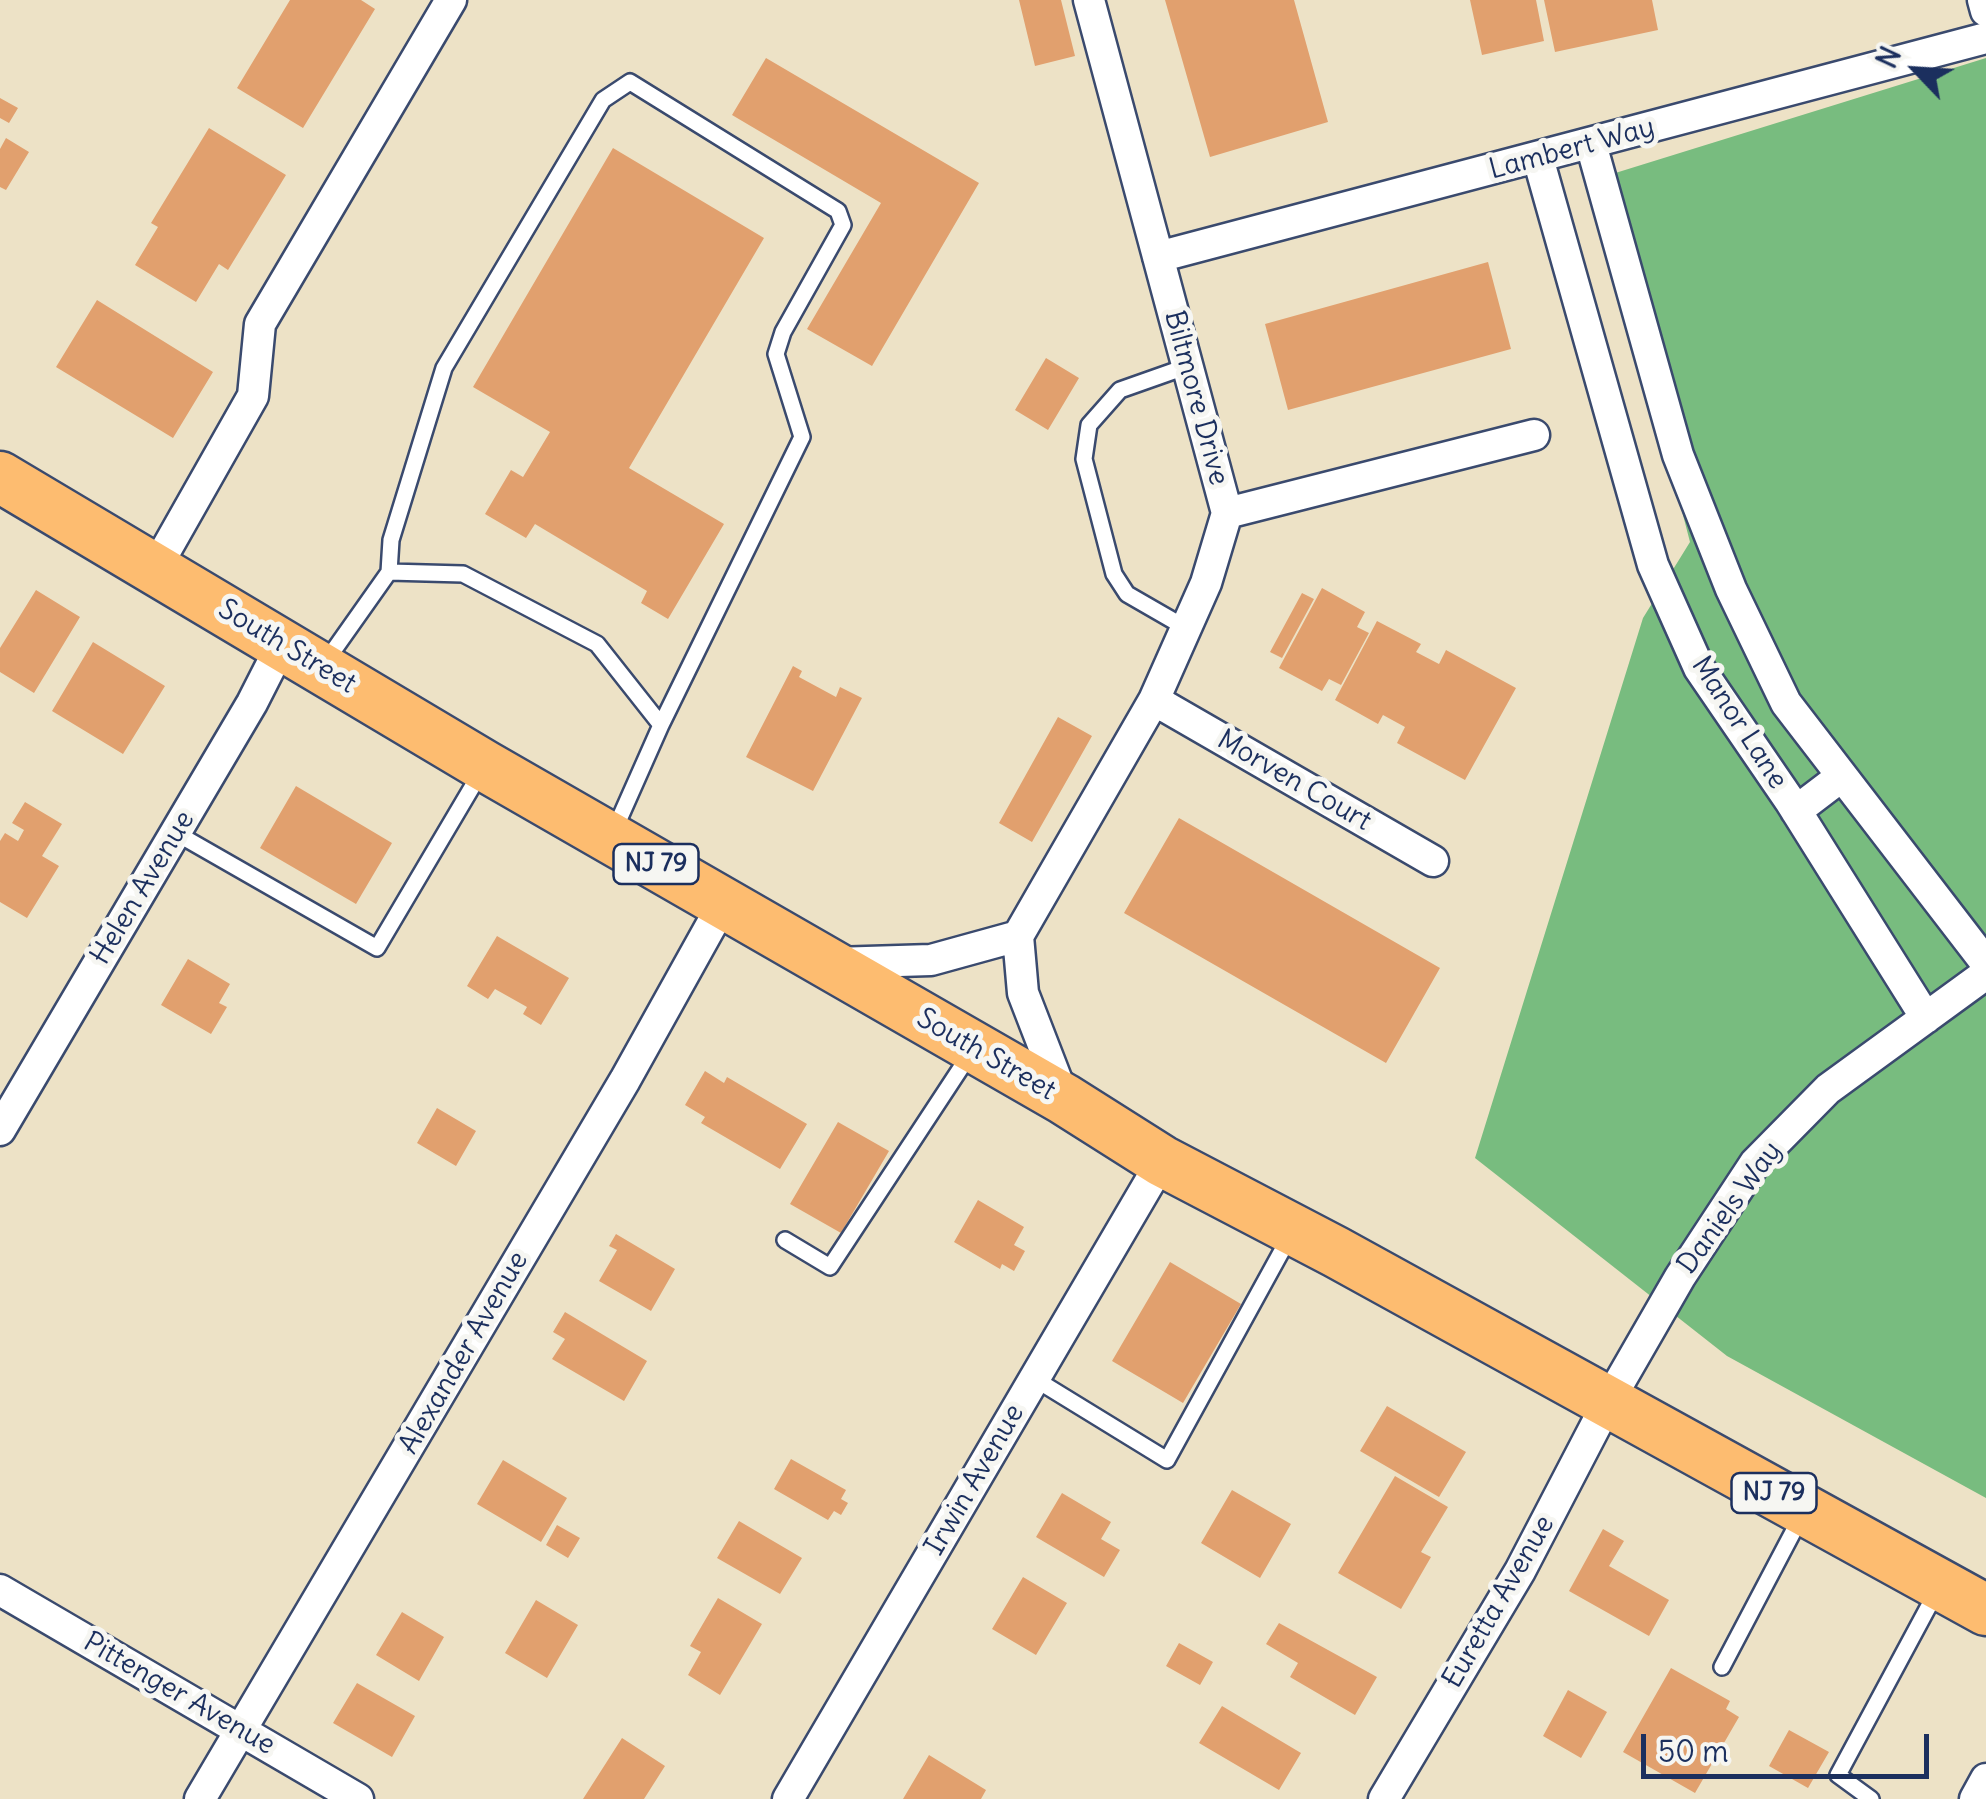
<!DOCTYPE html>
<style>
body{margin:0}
#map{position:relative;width:1986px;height:1799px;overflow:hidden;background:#ede2c6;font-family:Delius,sans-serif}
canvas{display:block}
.north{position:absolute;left:1866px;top:20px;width:100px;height:100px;-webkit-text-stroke:8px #f6f6f2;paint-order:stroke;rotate:295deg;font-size:28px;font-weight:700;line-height:40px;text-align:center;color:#1b2f5e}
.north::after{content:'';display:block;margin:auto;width:35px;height:45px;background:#1b2f5e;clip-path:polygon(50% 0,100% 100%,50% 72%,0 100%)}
.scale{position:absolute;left:1641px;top:1734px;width:288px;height:45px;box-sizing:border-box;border:5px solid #1b2f5e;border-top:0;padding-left:12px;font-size:30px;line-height:35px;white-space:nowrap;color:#1b2f5e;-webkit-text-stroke:8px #f6f6f2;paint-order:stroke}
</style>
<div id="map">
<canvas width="1986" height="1799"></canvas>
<div class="north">N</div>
<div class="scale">50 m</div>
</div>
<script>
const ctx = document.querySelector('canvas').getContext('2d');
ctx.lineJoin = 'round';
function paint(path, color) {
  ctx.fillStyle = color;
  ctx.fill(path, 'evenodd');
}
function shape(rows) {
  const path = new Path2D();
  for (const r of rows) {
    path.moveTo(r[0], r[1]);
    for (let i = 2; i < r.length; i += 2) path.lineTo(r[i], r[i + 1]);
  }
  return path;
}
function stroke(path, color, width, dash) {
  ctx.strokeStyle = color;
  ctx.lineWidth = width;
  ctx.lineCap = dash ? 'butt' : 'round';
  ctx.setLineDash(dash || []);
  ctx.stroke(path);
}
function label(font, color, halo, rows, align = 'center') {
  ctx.font = font + ' Delius,sans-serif';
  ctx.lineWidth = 10;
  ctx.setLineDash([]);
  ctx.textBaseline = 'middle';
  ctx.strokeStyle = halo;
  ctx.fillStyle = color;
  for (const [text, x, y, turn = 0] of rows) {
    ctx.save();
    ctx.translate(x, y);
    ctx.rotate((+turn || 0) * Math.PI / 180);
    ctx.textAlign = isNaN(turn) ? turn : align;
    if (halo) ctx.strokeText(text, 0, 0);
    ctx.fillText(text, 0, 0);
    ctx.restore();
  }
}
const forest = shape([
 [1986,58,1986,1498,1727,1356,1475,1158,1643,618,1690,542,1596,179]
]);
const building = shape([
 [290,0,361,0,375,9,303,128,237,88],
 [1019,0,1061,0,1075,56,1035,66],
 [1165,0,1294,0,1328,122,1210,157],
 [1470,0,1536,0,1544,41,1482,55],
 [1544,0,1652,0,1658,30,1555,52],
 [766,58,979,183,872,366,807,329,881,203,732,115],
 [0,98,18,108,9,123,0,118],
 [209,128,286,175,228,270,219,264,196,302,135,265,158,227,151,223],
 [6,138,29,152,6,190,0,187,0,149],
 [613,148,764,238,629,468,724,524,668,619,641,603,647,591,535,524,526,538,485,514,511,470,523,477,550,432,473,387],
 [1488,262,1511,349,1288,410,1265,324],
 [97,300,213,372,173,438,56,367],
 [1046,358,1079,378,1048,430,1015,410],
 [1322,588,1365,612,1357,627,1369,633,1341,685,1329,679,1322,691,1279,668],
 [36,590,80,617,34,693,0,672,0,648],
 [1302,593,1314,599,1282,658,1270,652],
 [1377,621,1421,644,1416,652,1439,664,1446,650,1516,688,1465,780,1397,743,1405,727,1383,715,1378,724,1335,700],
 [93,642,165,686,123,754,52,711],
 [793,666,802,671,799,677,836,697,840,687,862,698,813,791,746,757],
 [1058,717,1092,736,1032,842,999,823],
 [296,786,392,843,356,904,260,848],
 [25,802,62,824,42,856,59,866,27,918,0,902,0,841,5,833,18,841,24,830,12,823],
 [1179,818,1440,968,1386,1063,1124,913],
 [497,936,569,978,541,1025,523,1014,527,1007,495,989,488,999,467,986],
 [188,959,230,984,219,1003,227,1007,211,1034,161,1005],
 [705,1071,724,1083,727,1077,807,1124,780,1169,701,1123,705,1117,685,1105],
 [437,1108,476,1131,456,1166,417,1143],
 [838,1122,889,1151,841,1233,790,1204],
 [978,1200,1024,1227,1014,1245,1025,1251,1014,1271,1002,1264,1000,1269,954,1242],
 [616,1234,675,1269,651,1311,599,1281,617,1250,609,1246],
 [1170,1262,1241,1304,1183,1403,1112,1361],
 [565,1312,647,1361,624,1401,552,1359,565,1339,553,1332],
 [1387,1406,1466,1452,1439,1497,1360,1451],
 [791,1459,846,1490,841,1499,848,1503,841,1515,834,1511,828,1520,774,1489],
 [503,1460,567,1498,541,1542,477,1504],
 [1395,1476,1448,1507,1421,1552,1431,1557,1401,1609,1338,1573],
 [1232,1490,1291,1524,1260,1578,1201,1543],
 [1062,1493,1111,1522,1101,1539,1120,1550,1104,1577,1036,1537],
 [739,1521,802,1558,780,1594,717,1558],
 [557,1525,580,1538,568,1558,546,1545],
 [1603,1529,1624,1541,1609,1566,1669,1600,1649,1636,1569,1591],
 [1023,1577,1067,1603,1036,1655,992,1629],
 [718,1598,762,1624,720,1695,688,1675,701,1652,690,1646],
 [536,1600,578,1625,547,1678,505,1653],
 [402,1612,444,1637,419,1681,376,1655],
 [1279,1623,1377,1677,1355,1715,1290,1677,1298,1663,1266,1644],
 [1179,1643,1213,1662,1200,1685,1166,1666],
 [1671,1668,1730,1701,1726,1709,1739,1717,1695,1793,1623,1752],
 [357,1683,415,1716,392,1757,333,1723],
 [1568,1690,1607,1712,1581,1758,1543,1736],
 [1222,1706,1301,1753,1279,1790,1199,1743],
 [1789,1730,1829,1752,1808,1788,1769,1766],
 [622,1738,665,1766,644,1799,583,1799],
 [929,1755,986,1790,981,1799,903,1799]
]);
const service = shape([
 [389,572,391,540,444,368,603,100,630,82,838,211,843,225,783,332,776,354,802,437,661,725],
 [1186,628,1127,594,1114,574,1084,459,1089,425,1120,390,1188,366],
 [324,664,389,572,463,574,597,644,661,725,614,831],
 [176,833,377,948,481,772],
 [785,1240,830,1267,972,1051],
 [1035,1379,1167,1460,1290,1236],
 [1722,1667,1802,1515],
 [1871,1799,1838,1775,1938,1589]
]);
const minor = shape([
 [1983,0,1986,11],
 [1591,144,1678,455,1731,589,1786,703,1986,963],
 [1538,158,1653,565,1699,668,1790,801,1926,1018],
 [1158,257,1986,38],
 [1227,513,1534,435],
 [155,569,253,396,260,324,451,0],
 [1154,700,1433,861],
 [1796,811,1842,776],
 [834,963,931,960,1018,936],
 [1064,1099,1023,993,1018,936,1154,700,1206,583,1227,513,1089,0],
 [0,1130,252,703,282,644],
 [0,1590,358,1799],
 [200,1799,625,1080,723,904],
 [788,1799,1162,1161],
 [1384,1799,1520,1571,1608,1402,1680,1277,1755,1163,1828,1089,1986,974],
 [1975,1799,1986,1779]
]);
const primary = shape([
 [0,477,485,766,1064,1099,1162,1161,1336,1252,1986,1610]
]);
const shields = [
 [656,864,85],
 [1774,1493,85]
];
const shieldNames = [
 ["NJ 79",656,864],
 ["NJ 79",1774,1493]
];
const streetNames = [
 ["Lambert Way",1572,149,-15],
 ["Biltmore Drive",1196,398,75],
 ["South Street",287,647,31],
 ["Manor Lane",1739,723,57],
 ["Morven Court",1294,781,30],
 ["Helen Avenue",143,888,-59],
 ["South Street",986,1055,30],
 ["Daniels Way",1730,1208,-54],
 ["Alexander Avenue",464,1353,-60],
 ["Irwin Avenue",975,1480,-60],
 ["Euretta Avenue",1499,1602,-60],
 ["Pittenger Avenue",179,1694,30]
];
paint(forest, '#78bc7f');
paint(building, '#e1a06e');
stroke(service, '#3a4a6e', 20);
stroke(minor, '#3a4a6e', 35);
stroke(primary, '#3a4a6e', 55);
stroke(service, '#fff', 15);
stroke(minor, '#fff', 30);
stroke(primary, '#fdbc70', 50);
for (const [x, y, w] of shields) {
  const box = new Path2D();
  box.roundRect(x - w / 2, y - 20, w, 40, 8);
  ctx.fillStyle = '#f6f6f2';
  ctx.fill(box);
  stroke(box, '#1b2f5e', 2.5);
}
label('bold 25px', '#1b2f5e', null, shieldNames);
label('28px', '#1b2f5e', '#f6f6f2', streetNames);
</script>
